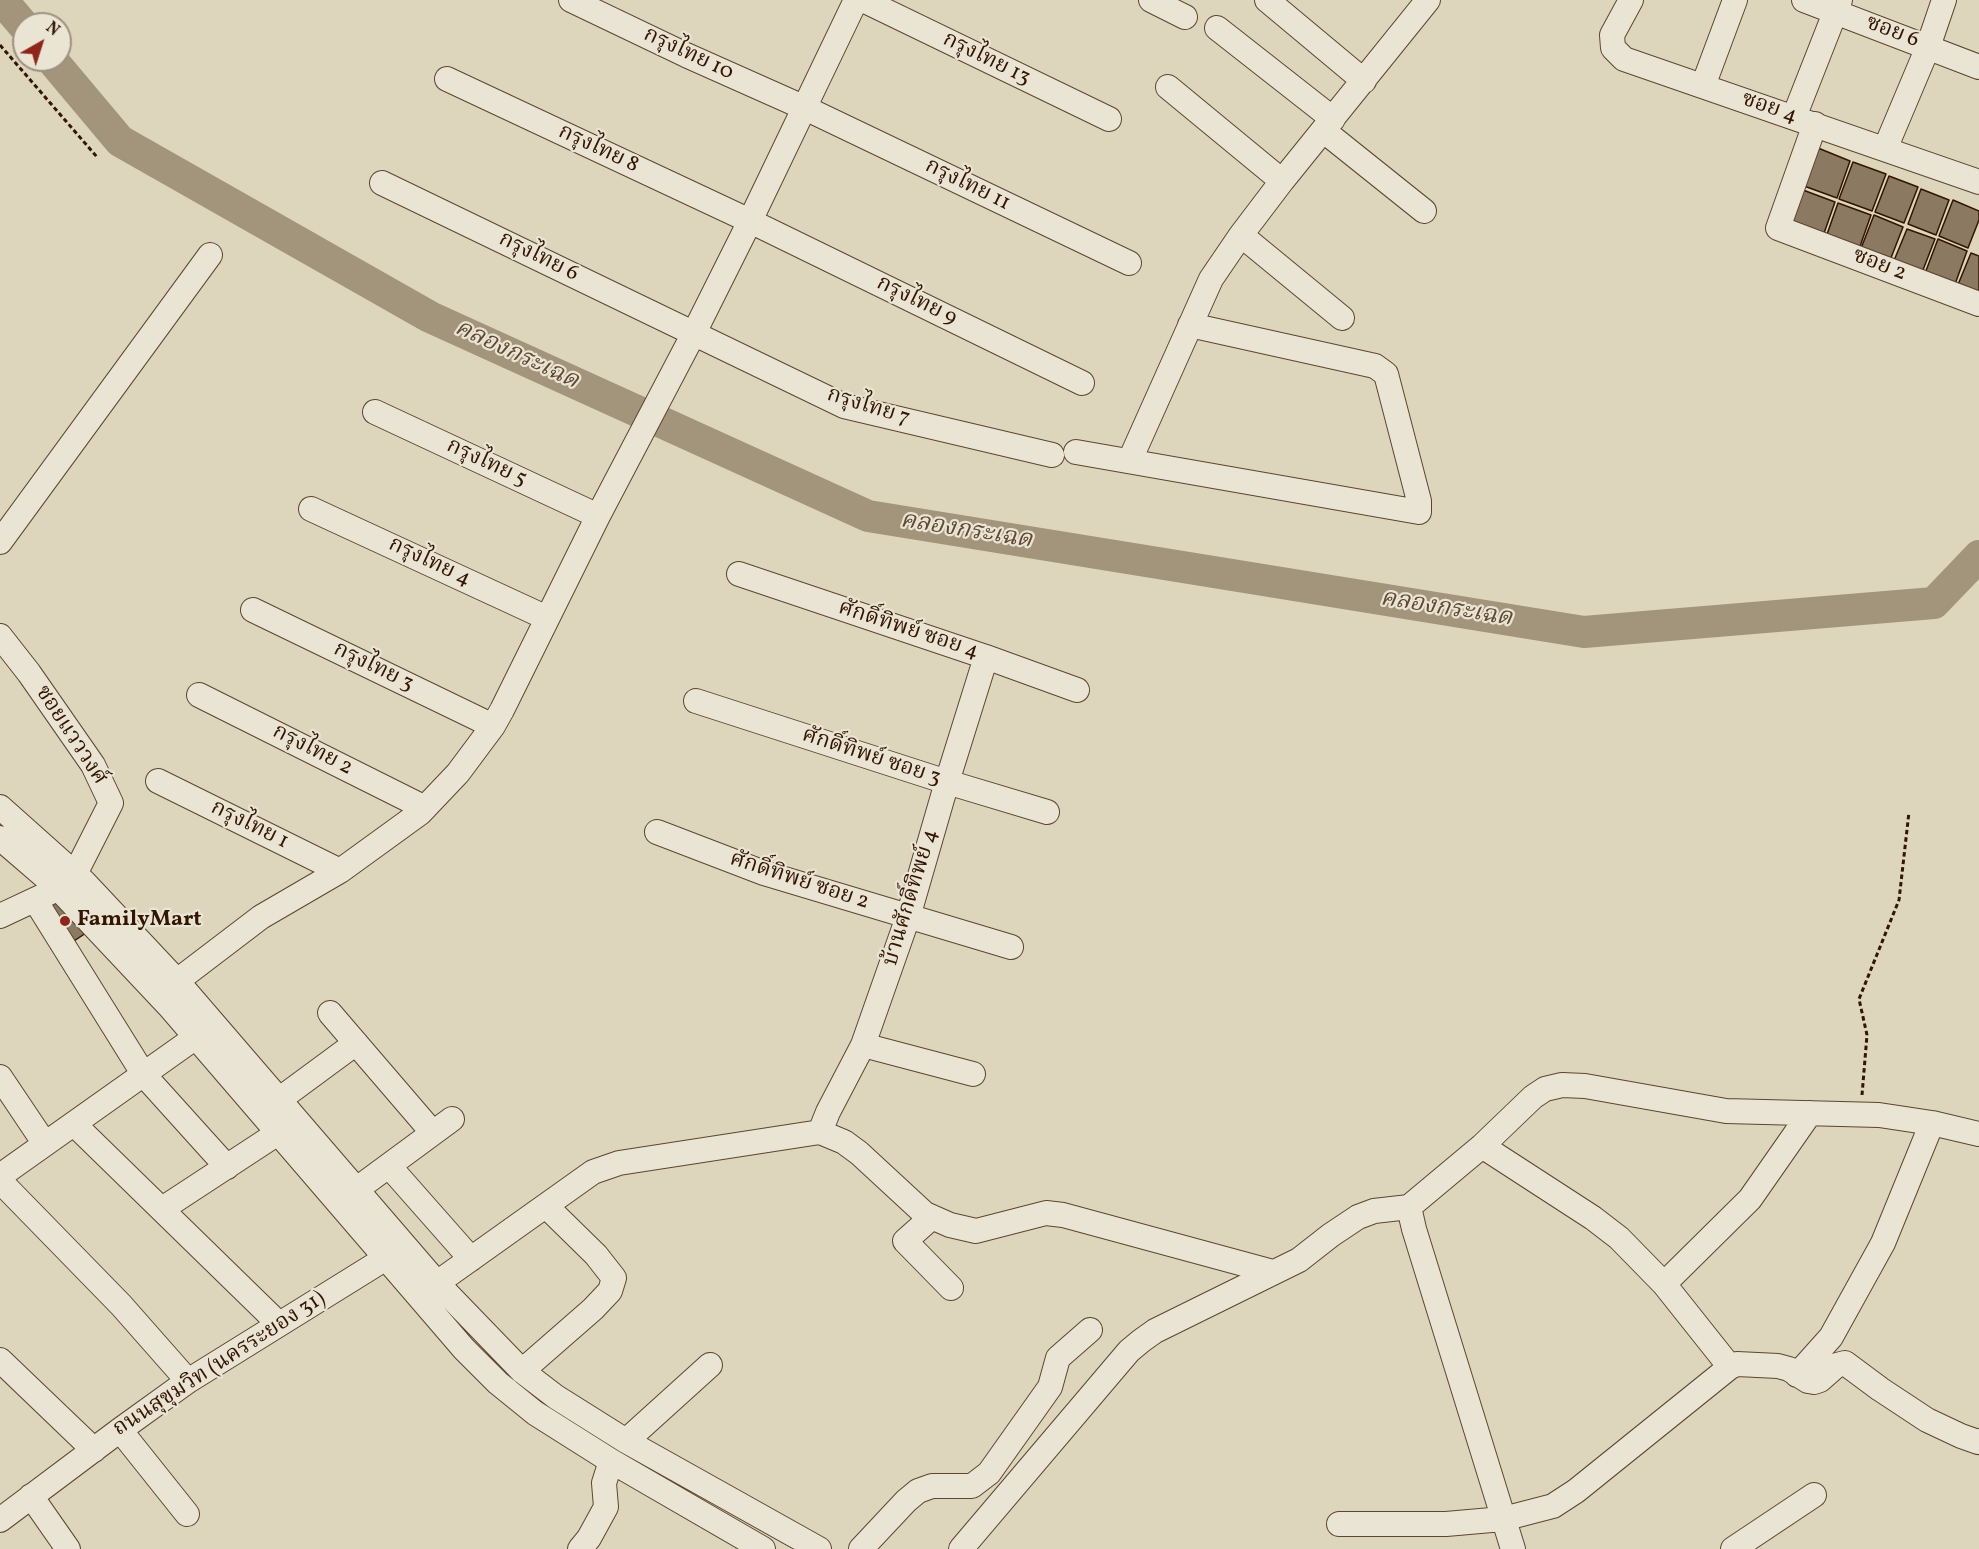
<!DOCTYPE html>
<meta charset="utf-8">
<style>
body{margin:0}
#map{position:relative;width:1979px;height:1549px;overflow:hidden;background:#ddd6bc;font-family:Vollkorn,serif}
canvas{display:block}
.north{position:absolute;left:12px;top:12px;width:60px;height:60px;box-sizing:border-box;background:#e9e4d3;border:2px solid #a0917f;border-radius:50%;rotate:39deg;font-size:16px;font-weight:700;line-height:24px;text-align:center;color:#331500}
.north::after{content:'';display:block;margin:auto;width:21px;height:27px;background:#8f2418;clip-path:polygon(50% 0,100% 100%,50% 72%,0 100%)}
</style>
<div id="map">
<canvas width="1979" height="1549"></canvas>
<div class="north">N</div>
</div>
<script>
const ctx = document.querySelector('canvas').getContext('2d');
ctx.lineJoin = 'round';
function shape(rows) {
  const path = new Path2D();
  for (const r of rows) {
    path.moveTo(r[0], r[1]);
    for (let i = 2; i < r.length; i += 2) path.lineTo(r[i], r[i + 1]);
  }
  return path;
}
function stroke(path, color, width, dash) {
  ctx.strokeStyle = color;
  ctx.lineWidth = width;
  ctx.lineCap = dash ? 'butt' : 'round';
  ctx.setLineDash(dash || []);
  ctx.stroke(path);
}
function paint(path, color) {
  ctx.fillStyle = color;
  ctx.fill(path, 'evenodd');
}
function label(font, color, halo, rows, align = 'center') {
  ctx.font = font + ' Vollkorn,"Noto Serif Thai",serif';
  ctx.lineWidth = 4.5;
  ctx.setLineDash([]);
  ctx.textBaseline = 'middle';
  ctx.strokeStyle = halo;
  ctx.fillStyle = color;
  for (const [text, x, y, turn = 0] of rows) {
    ctx.save();
    ctx.translate(x, y);
    ctx.rotate((+turn || 0) * Math.PI / 180);
    ctx.textAlign = isNaN(turn) ? turn : align;
    if (halo) ctx.strokeText(text, 0, 0);
    ctx.fillText(text, 0, 0);
    ctx.restore();
  }
}
const river = shape([
 [2,0,24,26],
 [52,60,120,141,430,317,868,516,1584,632,1934,603,1979,556]
]);
const building = shape([
 [1818,148,1850,161,1837,198,1804,186,1818,148],
 [1853,162,1886,174,1872,211,1839,199,1853,162],
 [1889,176,1918,187,1904,223,1875,212,1889,176],
 [1921,189,1949,200,1936,235,1908,224,1921,189],
 [1803,190,1835,202,1822,239,1789,227,1803,190],
 [1953,200,1979,211,1979,220,1968,248,1939,236,1953,200],
 [1838,203,1871,215,1858,252,1825,240,1838,203],
 [1874,215,1903,227,1889,263,1860,251,1874,215],
 [1907,229,1935,239,1921,275,1893,263,1907,229],
 [1938,239,1967,251,1954,287,1924,276,1938,239],
 [1971,253,1979,256,1979,296,1957,287,1971,253],
 [63,897,86,933,68,945,44,909,63,897]
]);
const path = shape([
 [0,45,97,157],
 [1862,1095,1867,1035,1859,999,1899,900,1909,812]
]);
const minor = shape([
 [571,0,686,55,805,108,1129,263],
 [863,0,1109,119],
 [1151,0,1185,17],
 [1267,0,1364,81],
 [1631,0,1612,35,1613,48,1624,59,1979,182],
 [1804,0,1979,67],
 [1217,28,1333,119],
 [447,79,750,221,1082,383],
 [1703,86,1735,0],
 [1168,87,1282,181],
 [1794,117,1840,0],
 [1815,124,1778,228,1979,304],
 [1324,131,1424,211],
 [1885,149,1928,47,1944,0],
 [382,183,844,406,1052,455],
 [1241,235,1342,318],
 [375,412,598,516],
 [1076,452,1419,512,1419,501,1386,374,1375,366,1190,325],
 [1130,460,1211,279,1241,235,1282,181,1428,0],
 [311,509,547,618],
 [0,542,210,255],
 [739,574,986,657,1077,690],
 [253,610,493,726],
 [0,636,29,673,93,765,111,803,75,874],
 [199,695,425,808],
 [696,701,947,782,1047,812],
 [158,781,340,871],
 [0,807,84,882,177,981,437,1283,522,1371,556,1397,626,1441,819,1549],
 [657,832,764,873,1011,947],
 [0,838,58,888,169,1006,464,1349,498,1383,535,1413,611,1461,763,1549],
 [35,900,144,1075,227,1167],
 [0,916,49,893],
 [177,981,261,917,340,871,420,813,458,773,493,726,502,710,598,516,694,333,750,221,856,0],
 [330,1013,433,1133],
 [863,1045,973,1074],
 [0,1077,45,1144],
 [280,1099,356,1043],
 [74,1124,279,1324],
 [820,1132,828,1112,863,1045,908,917,947,782,986,657],
 [1482,1146,1593,1218,1619,1238,1664,1284,1730,1367],
 [389,1166,471,1259],
 [0,1176,196,1037],
 [0,1181,121,1305,188,1381],
 [357,1189,452,1119],
 [1409,1207,1414,1229,1513,1549],
 [162,1209,278,1133],
 [932,1217,905,1241,951,1288],
 [437,1283,593,1172,619,1163,820,1132,844,1142,859,1153,925,1214,950,1225,976,1231,1046,1213,1063,1215,1273,1272],
 [1664,1284,1750,1199,1810,1113],
 [0,1360,94,1450],
 [522,1371,593,1309,610,1291,614,1278,596,1255,546,1206],
 [1797,1375,1831,1337,1883,1243,1932,1123],
 [120,1430,187,1514],
 [626,1441,710,1365],
 [31,1496,68,1549],
 [0,1520,120,1430,188,1381,386,1258],
 [1339,1524,1446,1524,1503,1519,1553,1506,1576,1491,1730,1367,1737,1364,1778,1366,1789,1369,1808,1381,1814,1382,1820,1380,1837,1365,1845,1363,1880,1389,1927,1420,1961,1436,1978,1442,1979,1441],
 [580,1549,589,1538,606,1507,604,1483,611,1461],
 [861,1549,906,1501,918,1491,932,1486,972,1486,989,1473,1050,1387,1058,1358,1090,1330],
 [961,1549,1129,1351,1141,1341,1155,1331,1299,1260,1331,1235,1358,1217,1374,1211,1409,1207,1482,1146,1533,1097,1545,1089,1562,1085,1585,1086,1726,1111,1879,1115,1932,1123,1979,1134],
 [1733,1549,1814,1495]
]);
const markers = [
 [65,921,6,"#8f2418"]
];
const streetNames = [
 ["ซอย 6",1892,33,21],
 ["กรุงไทย 10",688,55,25],
 ["กรุงไทย 13",986,60,26],
 ["ซอย 4",1769,109,19],
 ["กรุงไทย 8",598,150,25],
 ["กรุงไทย 11",967,186,26],
 ["กรุงไทย 6",538,258,26],
 ["ซอย 2",1879,266,21],
 ["กรุงไทย 9",916,302,26],
 ["กรุงไทย 7",868,408,17],
 ["กรุงไทย 5",486,464,25],
 ["กรุงไทย 4",429,563,25],
 ["ศักดิ์ทิพย์ ซอย 4",908,631,18],
 ["กรุงไทย 3",373,668,26],
 ["ซอยแวววงศ์",70,736,57],
 ["กรุงไทย 2",312,751,27],
 ["ศักดิ์ทิพย์ ซอย 3",871,758,18],
 ["กรุงไทย 1",249,826,26],
 ["ศักดิ์ทิพย์ ซอย 2",799,882,18],
 ["บ้านศักดิ์ทิพย์ 4",912,898,-73],
 ["ถนนสุขุมวิท (นครระยอง 31)",220,1365,-33]
];
const poiNames = [
 ["FamilyMart",77,921]
];
const waterNames = [
 ["คลองกระเฉด",516,356,25],
 ["คลองกระเฉด",966,532,9],
 ["คลองกระเฉด",1446,610,9]
];
stroke(river, '#a3947c', 32);
paint(building, '#8b7962');
stroke(building, '#331500', 1.5);
stroke(minor, '#5e452f', 26);
stroke(path, '#331500', 3, [4.5, 3]);
stroke(minor, '#e9e4d3', 24);
for (const [x, y, r, color] of markers) {
  const dot = new Path2D();
  dot.arc(x, y, r, 0, 2 * Math.PI);
  ctx.fillStyle = color;
  ctx.fill(dot);
  stroke(dot, '#e9e4d3', 2);
}
label('22px', '#331500', '#e9e4d3', streetNames);
label('bold 22px', '#331500', '#e9e4d3', poiNames, 'left');
label('italic 24px', '#604832', '#e9e4d3', waterNames);
</script>
